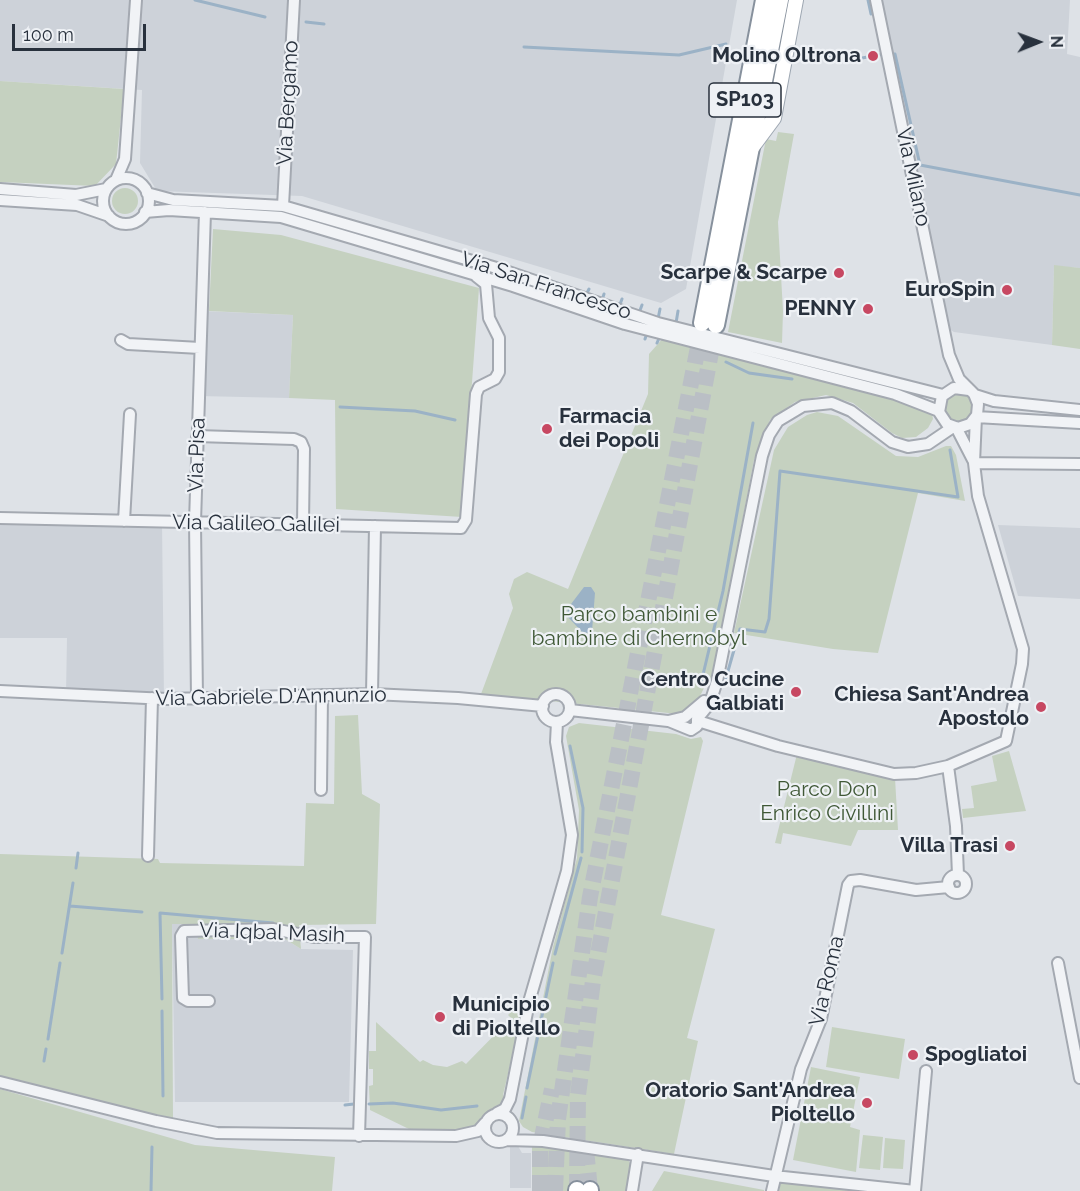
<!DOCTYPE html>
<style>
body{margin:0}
#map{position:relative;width:1080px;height:1191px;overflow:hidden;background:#dee2e7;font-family:Raleway,sans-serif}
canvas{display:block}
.north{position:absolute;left:1008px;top:12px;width:60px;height:60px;-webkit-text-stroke:4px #eef1f5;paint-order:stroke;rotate:89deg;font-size:16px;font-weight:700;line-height:24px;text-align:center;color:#28313d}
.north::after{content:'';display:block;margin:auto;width:21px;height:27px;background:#28313d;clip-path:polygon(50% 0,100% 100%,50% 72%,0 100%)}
.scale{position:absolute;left:12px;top:24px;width:134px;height:27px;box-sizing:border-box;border:3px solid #28313d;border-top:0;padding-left:8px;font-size:18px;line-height:21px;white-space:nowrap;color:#28313d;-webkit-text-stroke:4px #eef1f5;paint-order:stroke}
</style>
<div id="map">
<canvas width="1080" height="1191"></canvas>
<div class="north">N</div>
<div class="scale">100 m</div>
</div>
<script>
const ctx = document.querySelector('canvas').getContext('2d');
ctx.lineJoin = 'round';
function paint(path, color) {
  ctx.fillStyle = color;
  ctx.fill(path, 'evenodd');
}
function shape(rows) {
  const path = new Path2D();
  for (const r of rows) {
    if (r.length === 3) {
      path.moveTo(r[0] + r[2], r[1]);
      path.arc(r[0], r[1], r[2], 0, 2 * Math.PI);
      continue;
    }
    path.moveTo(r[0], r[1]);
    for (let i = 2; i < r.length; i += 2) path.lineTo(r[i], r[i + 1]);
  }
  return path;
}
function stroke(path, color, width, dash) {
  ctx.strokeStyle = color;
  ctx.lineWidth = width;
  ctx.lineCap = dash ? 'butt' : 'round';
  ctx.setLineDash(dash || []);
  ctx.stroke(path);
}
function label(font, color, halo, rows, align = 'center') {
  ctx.font = font + ' Raleway,sans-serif';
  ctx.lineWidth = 4.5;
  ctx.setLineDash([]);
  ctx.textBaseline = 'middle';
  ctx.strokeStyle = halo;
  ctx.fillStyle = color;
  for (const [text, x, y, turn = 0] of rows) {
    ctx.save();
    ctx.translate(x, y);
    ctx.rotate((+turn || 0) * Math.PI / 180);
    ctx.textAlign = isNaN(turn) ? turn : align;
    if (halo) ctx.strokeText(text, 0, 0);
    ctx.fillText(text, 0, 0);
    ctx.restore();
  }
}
const built = shape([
 [0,0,737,0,686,289,661,303,302,196,157,191,140,163,142,90,0,81],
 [881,0,1070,0,1067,54,1080,57,1080,268,1054,266,1052,345,954,332,949,329],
 [202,311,293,315,289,398,198,396],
 [0,518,162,522,164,699,66,694,67,638,0,638],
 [998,525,1080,528,1080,599,1018,596],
 [172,924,197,924,199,939,285,939,301,949,353,950,349,1102,175,1102],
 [510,1146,518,1146,522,1153,531,1153,531,1188,510,1188]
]);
const green = shape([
 [0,81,124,89,116,164,95,186,0,182],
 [778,132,794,134,778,222,783,311,782,343,728,332,766,139,776,141],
 [125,201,13],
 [213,229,281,235,479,288,462,517,336,509,335,400,289,398,293,315,209,311],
 [1054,265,1080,268,1080,349,1052,345],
 [664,337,898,397,932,413,933,419,928,428,916,437,902,438,892,433,853,403,826,395,795,402,770,420,754,460,712,677,709,685,706,684,698,700,686,712,678,714,481,694,513,608,509,594,514,579,527,572,568,589,648,394,649,354],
 [959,407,14],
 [817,412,838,416,896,456,918,457,946,446,951,446,956,455,965,501,918,493,878,653,833,649,734,633,774,450,788,427,807,415],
 [358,715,362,794,380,804,376,924,299,925,301,949,285,939,198,939,197,924,172,924,173,1120,0,1076,0,854,158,859,160,863,304,866,306,803,334,804,335,716],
 [579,723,676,734,691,739,701,737,703,741,661,915,715,929,687,1038,698,1041,674,1154,532,1132,523,1127,519,1121,553,947,577,858,579,810,566,736,569,727],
 [1009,751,1026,811,963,818,962,809,974,808,971,786,997,781,992,756],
 [797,754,895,778,898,830,858,830,851,846,783,833,781,844,775,843],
 [516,1010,521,1018,503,1095,506,1098,505,1106,489,1115,482,1125,462,1131,411,1130,370,1110,369,1086,373,1085,373,1069,369,1069,369,1051,376,1051,376,1022,420,1062,423,1060,433,1065,447,1067,462,1061,466,1064,511,1018,508,1015,512,1011],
 [832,1027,905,1039,899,1079,826,1067],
 [811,1067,860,1077,850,1127,860,1130,856,1172,793,1160],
 [0,1089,195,1145,335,1157,332,1191,0,1191],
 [863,1135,883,1137,880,1170,859,1168],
 [885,1138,905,1140,903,1169,883,1168],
 [532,1145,627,1159,631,1164,629,1191,532,1191],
 [664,1171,764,1190,764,1191,652,1191],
 [781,1181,880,1191,779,1191]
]);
const water = shape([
 [584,587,591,587,595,593,592,631,587,633,582,632,567,616,568,608]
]);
const stream = shape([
 [195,0,265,17],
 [868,0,871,14],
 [306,22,324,24],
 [524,47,679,55,726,44],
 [794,51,851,60,884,54],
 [891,54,895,54,920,165,1080,195],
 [586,295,589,289],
 [602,300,604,294],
 [619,307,622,299],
 [639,313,642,305],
 [658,319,660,309],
 [676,323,678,311],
 [645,339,647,333],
 [657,343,660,336],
 [726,362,749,373,792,379],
 [340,407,415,411,455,420],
 [726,678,740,629,765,632,769,619,780,471,958,497,950,450],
 [701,683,723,591,753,423],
 [570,746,583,808,582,852],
 [76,868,78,853],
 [70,906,142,912],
 [62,953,73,883],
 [555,954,581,858],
 [162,999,160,913,273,923],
 [162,1011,163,1096],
 [48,1039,60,963],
 [44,1061,46,1049],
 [527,1088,553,963],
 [369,1104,393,1103,441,1110,477,1106],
 [345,1105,354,1104],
 [522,1118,526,1097],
 [151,1191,152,1147]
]);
const highwayTunnel = shape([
 [586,1149,590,1190],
 [577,1190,578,1095,593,981,715,331],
 [540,1191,540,1147,552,1089],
 [555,1191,558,1119,590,897,702,327]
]);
const minor = shape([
 [876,0,949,355,959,379,974,394,978,404,977,415,970,424,958,428,947,424,939,412,942,396,954,388,969,390],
 [126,201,23],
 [116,180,125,159,136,0],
 [0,189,76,195,106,189],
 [147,193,173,200,283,206,500,269,658,323,943,395],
 [0,200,77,205,109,216],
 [283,206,294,0],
 [145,212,169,210,281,217,513,286,625,324,895,394,939,411],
 [121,340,128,344,200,348],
 [975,395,994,401,1080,410],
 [976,417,1080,423],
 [956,427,973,460],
 [197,436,294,439,301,442,304,449,303,524],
 [974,463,1080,464],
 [0,518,461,528,466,520,476,394,479,387,495,379,499,372,499,338,489,318,486,284,476,276],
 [124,521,130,414],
 [0,691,167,699,372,694,458,698,543,706],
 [372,694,375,526],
 [556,708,14],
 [197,699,195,522,205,212],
 [570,710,668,721,685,717,704,701],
 [697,719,710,703,717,681,762,456,769,435,778,421,803,406,832,403,851,411,892,442,908,447,928,444,953,427],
 [669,721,691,730,697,726,697,719],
 [698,721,778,746,894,774,916,773,948,766,1006,741,1022,664,1023,649,978,496,974,463,976,417],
 [948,766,956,826,958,875],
 [321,790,322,695],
 [148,856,152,698],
 [957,884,9],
 [1058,963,1080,1078],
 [209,1001,188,1001,183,998,181,936,184,931,273,929,314,937,365,937,359,1136],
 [0,1082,156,1121,217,1133,456,1136,478,1131,485,1123],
 [497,1113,505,1109,510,1099,529,1002,567,871,572,835,556,742,557,722],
 [499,1128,14],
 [507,1140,543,1141,774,1176,915,1191],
 [632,1191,638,1154],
 [772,1191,801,1069,821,1019,848,885,851,881,860,880,916,890,949,887],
 [915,1191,926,1071]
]);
const major = shape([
 [751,149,774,118,796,0]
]);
const highway = shape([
 [702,323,764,0],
 [716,325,780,0],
 [577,1190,577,1191],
 [590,1190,590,1191]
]);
const markers = [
 [873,56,6,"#c74862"],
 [839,273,6,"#c74862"],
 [1007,290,6,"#c74862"],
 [868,309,6,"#c74862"],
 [547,429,6,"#c74862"],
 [796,692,6,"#c74862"],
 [1041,707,6,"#c74862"],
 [1010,846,6,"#c74862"],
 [440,1017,6,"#c74862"],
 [913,1055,6,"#c74862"],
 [867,1103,6,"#c74862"]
];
const shields = [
 [745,100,72]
];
const shieldNames = [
 ["SP103",745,100]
];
const poiNames = [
 ["Molino Oltrona",861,56],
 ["Scarpe & Scarpe",827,273],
 ["EuroSpin",995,290],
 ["PENNY",856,309],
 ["Farmacia",559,417,"left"],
 ["dei Popoli",559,441,"left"],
 ["Centro Cucine",784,680],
 ["Galbiati",784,704],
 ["Chiesa Sant'Andrea",1029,695],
 ["Apostolo",1029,719],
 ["Villa Trasi",998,846],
 ["Municipio",452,1005,"left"],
 ["di Pioltello",452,1029,"left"],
 ["Spogliatoi",925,1055,"left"],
 ["Oratorio Sant'Andrea",855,1091],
 ["Pioltello",855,1115]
];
const streetNames = [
 ["Via Bergamo",288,103,-87],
 ["Via Milano",913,177,78],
 ["Via San Francesco",546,286,18],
 ["Via Pisa",197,455,-88],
 ["Via Galileo Galilei",256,524,1],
 ["Via Gabriele D'Annunzio",271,697,-1],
 ["Via Iqbal Masih",272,933,2],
 ["Via Roma",827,981,-77]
];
const parkNames = [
 ["Parco bambini e",639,615],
 ["bambine di Chernobyl",639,639],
 ["Parco Don",827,790],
 ["Enrico Civillini",827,814]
];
paint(built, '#cdd2d9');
paint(green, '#c5d1c0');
paint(water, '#9bb2c6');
stroke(stream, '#9bb2c6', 3);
stroke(highwayTunnel, '#babfc5', 16, [16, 8]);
stroke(minor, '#a4a9b1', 14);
stroke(major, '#9ea7b2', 16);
stroke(highway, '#87919d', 20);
stroke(minor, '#f1f3f6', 10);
stroke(major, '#fff', 14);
stroke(highway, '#fff', 16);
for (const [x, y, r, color] of markers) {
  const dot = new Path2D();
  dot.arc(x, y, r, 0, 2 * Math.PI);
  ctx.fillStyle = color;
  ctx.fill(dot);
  stroke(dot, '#eef1f5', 2);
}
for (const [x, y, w] of shields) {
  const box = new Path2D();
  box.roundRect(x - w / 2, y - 17, w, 34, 4.5);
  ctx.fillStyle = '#eef1f5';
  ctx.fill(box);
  stroke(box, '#28313d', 1.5);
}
label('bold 20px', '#28313d', null, shieldNames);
label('bold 21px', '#28313d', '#eef1f5', poiNames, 'right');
label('21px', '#28313d', '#eef1f5', streetNames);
label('21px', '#3f5836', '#eef1f5', parkNames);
</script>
